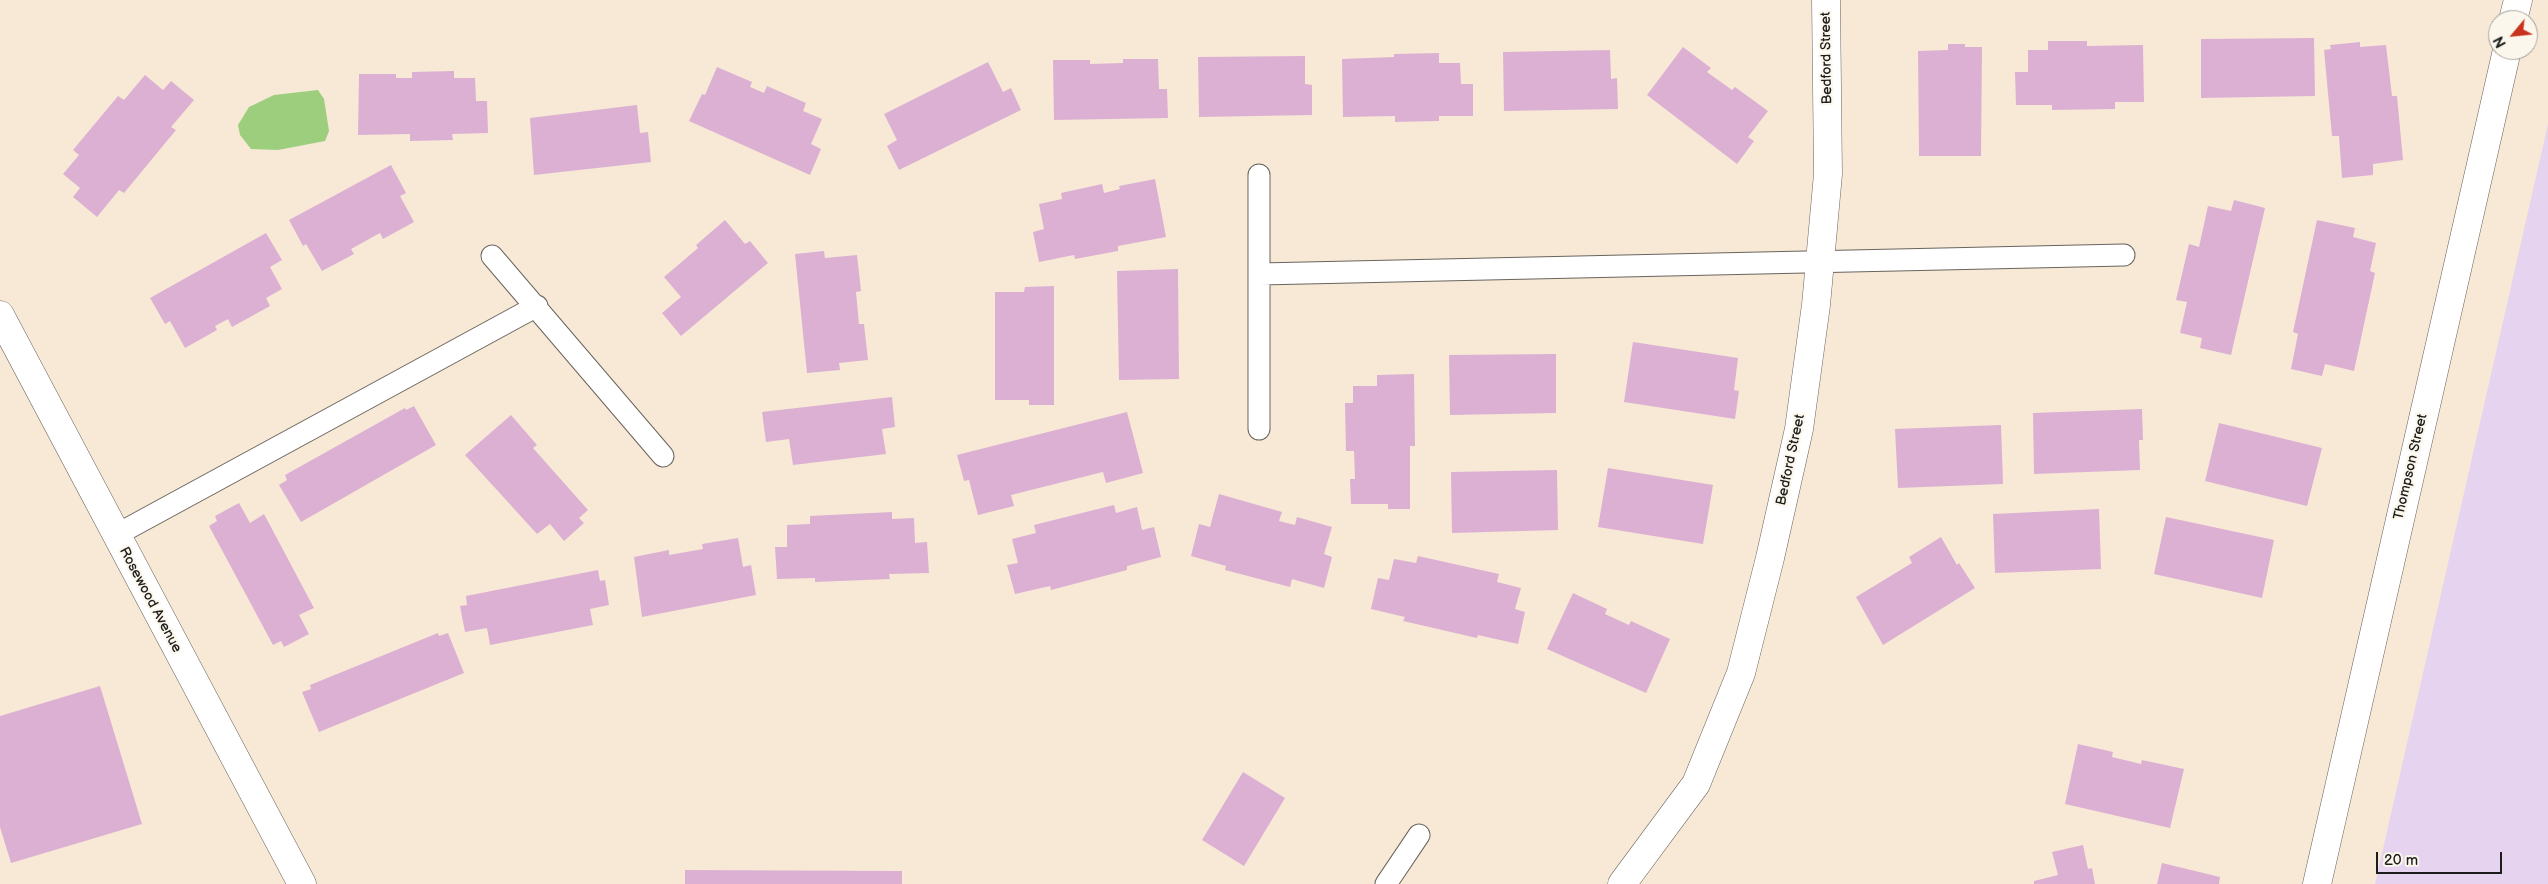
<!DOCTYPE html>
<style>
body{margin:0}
#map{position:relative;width:2548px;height:884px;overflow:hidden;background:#f7e9d6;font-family:"Balsamiq Sans",sans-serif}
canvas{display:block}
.north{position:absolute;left:2488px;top:10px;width:50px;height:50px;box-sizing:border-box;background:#fbf7ec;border:1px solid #a29f99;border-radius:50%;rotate:242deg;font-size:14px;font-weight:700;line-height:20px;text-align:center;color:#1c1c1c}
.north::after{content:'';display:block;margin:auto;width:18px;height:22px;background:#c8321e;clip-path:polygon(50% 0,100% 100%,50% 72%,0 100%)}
.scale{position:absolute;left:2376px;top:852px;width:126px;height:22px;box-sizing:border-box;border:2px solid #1c1c1c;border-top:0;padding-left:6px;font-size:15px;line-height:18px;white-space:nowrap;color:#1c1c1c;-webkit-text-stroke:4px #fbf7ec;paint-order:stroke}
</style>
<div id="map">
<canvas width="2548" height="884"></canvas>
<div class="north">N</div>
<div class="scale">20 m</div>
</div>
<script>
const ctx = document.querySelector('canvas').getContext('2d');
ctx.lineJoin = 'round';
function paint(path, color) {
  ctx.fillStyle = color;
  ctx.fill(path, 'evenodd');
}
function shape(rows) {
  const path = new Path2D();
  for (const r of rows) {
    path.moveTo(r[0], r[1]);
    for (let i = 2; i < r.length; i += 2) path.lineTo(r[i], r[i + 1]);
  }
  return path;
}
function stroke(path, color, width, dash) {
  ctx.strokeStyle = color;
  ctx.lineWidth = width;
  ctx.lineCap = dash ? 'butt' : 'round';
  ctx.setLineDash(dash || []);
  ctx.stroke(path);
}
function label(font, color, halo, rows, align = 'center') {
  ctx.font = font + ' "Balsamiq Sans",sans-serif';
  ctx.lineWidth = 4.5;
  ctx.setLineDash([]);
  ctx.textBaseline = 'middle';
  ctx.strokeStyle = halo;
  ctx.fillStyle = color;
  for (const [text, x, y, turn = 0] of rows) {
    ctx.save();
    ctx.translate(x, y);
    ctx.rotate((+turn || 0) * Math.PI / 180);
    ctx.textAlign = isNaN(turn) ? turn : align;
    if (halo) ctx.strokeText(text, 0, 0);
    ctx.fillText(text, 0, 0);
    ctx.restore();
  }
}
const built = shape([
 [2548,124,2548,884,2375,884]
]);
const green = shape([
 [318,90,324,99,329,131,325,141,278,150,251,149,240,135,238,125,249,107,274,95]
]);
const building = shape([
 [2314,38,2315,96,2201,98,2201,39],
 [2048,41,2087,41,2087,46,2143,45,2144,102,2115,102,2115,109,2052,110,2052,105,2016,105,2015,72,2028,72,2028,50,2048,50],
 [2360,42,2360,47,2386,45,2392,96,2397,96,2403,160,2373,164,2373,175,2342,178,2339,136,2332,136,2324,50,2331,49,2330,45],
 [1948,44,1965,44,1965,47,1982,47,1981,156,1919,156,1918,51,1948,50],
 [1683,47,1711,68,1707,72,1732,90,1735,87,1768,111,1748,137,1754,141,1737,164,1647,95],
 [1610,50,1611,79,1617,78,1618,109,1504,111,1503,52],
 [1439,53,1439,63,1460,63,1461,84,1473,84,1473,116,1439,116,1439,121,1395,122,1395,116,1343,117,1342,59,1394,57,1394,54],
 [1305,56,1305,84,1312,85,1312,115,1199,117,1198,57],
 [1123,59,1158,59,1159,89,1167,89,1168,118,1054,120,1053,60,1090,60,1090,64,1123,63],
 [988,62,1003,92,1011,88,1021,110,899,170,887,146,897,140,884,114],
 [717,67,752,82,750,87,764,93,767,86,806,103,803,111,822,119,811,144,821,149,810,175,689,121,702,94,705,95],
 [454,71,454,78,475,78,476,101,487,101,488,133,452,134,453,140,410,141,410,134,358,135,359,74,396,74,396,78,412,78,412,72],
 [145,75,163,90,171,81,194,100,171,127,176,130,124,193,119,190,97,217,73,197,80,188,63,174,79,155,73,150,118,96,124,100],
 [637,105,640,133,648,132,651,162,534,175,530,118],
 [391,165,406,193,400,196,414,222,383,239,380,233,351,249,354,254,322,271,306,244,303,246,289,220],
 [1155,179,1166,237,1118,246,1118,251,1075,259,1074,255,1039,262,1033,232,1044,229,1039,204,1062,199,1061,193,1102,184,1104,193,1120,189,1119,186],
 [2234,200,2265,208,2231,355,2200,348,2202,338,2180,333,2187,302,2176,300,2189,244,2199,247,2208,206,2231,211],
 [725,220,745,244,750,241,768,263,681,336,662,313,681,297,664,277,698,248,696,245],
 [2317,220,2355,228,2353,237,2376,243,2370,271,2375,273,2354,371,2325,364,2322,376,2291,369,2298,334,2293,332],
 [266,233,282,260,270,267,282,289,266,298,270,306,232,327,228,319,215,326,217,330,185,348,170,321,165,324,150,298],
 [824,251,825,258,857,255,861,291,856,292,859,324,864,324,868,360,839,363,840,370,807,373,795,254],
 [1178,269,1179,379,1119,380,1117,271],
 [1054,286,1054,405,1029,405,1029,400,995,400,995,292,1024,292,1025,287],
 [1633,342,1738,358,1734,390,1739,391,1735,419,1624,402],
 [1556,354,1556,413,1450,415,1449,355],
 [1414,374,1415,446,1410,446,1410,509,1388,509,1388,504,1351,504,1350,479,1355,479,1354,451,1346,451,1345,403,1353,403,1353,386,1377,386,1377,375],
 [892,397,895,427,882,429,886,454,793,465,789,439,766,442,762,412],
 [414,406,436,445,301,522,279,485,287,480,285,475,405,408,406,410],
 [2142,409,2143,440,2139,440,2140,470,2034,474,2033,413],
 [1127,412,1143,473,1106,483,1103,472,1011,495,1014,506,978,515,969,480,964,481,957,455],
 [511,415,537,445,533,448,588,510,579,518,584,523,564,541,550,524,537,534,465,455],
 [2219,423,2322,448,2307,506,2205,481],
 [2001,425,2003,484,1898,488,1895,429],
 [1608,468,1713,485,1703,544,1598,527],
 [1557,470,1558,530,1452,533,1451,472],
 [1219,494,1282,512,1279,521,1295,525,1297,517,1332,527,1324,554,1332,557,1324,588,1292,579,1290,587,1225,570,1226,566,1191,556,1199,524,1210,527],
 [239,503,250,523,264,514,314,608,299,615,309,634,284,647,281,641,273,645,209,526,217,521,215,516],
 [1114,505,1116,513,1137,507,1142,530,1154,527,1161,557,1127,566,1127,570,1051,590,1050,586,1015,594,1007,565,1018,563,1012,539,1036,533,1034,525],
 [2099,509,2101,569,1995,573,1993,514],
 [892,512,892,519,914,518,915,543,927,542,929,573,889,574,890,579,815,582,815,578,777,579,775,547,787,547,787,525,810,524,810,516],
 [2166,517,2274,540,2262,598,2154,574],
 [1941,537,1957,565,1959,563,1975,588,1883,645,1856,597,1912,563,1909,557],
 [738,538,743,567,751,565,756,595,642,617,634,557,669,550,669,555,703,549,702,544],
 [1418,556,1499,574,1497,582,1521,588,1515,609,1525,612,1518,644,1478,635,1477,638,1403,621,1405,617,1371,609,1378,578,1389,580,1394,559,1416,563],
 [598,570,600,581,605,580,609,605,590,609,593,625,490,645,487,628,465,632,460,606,467,605,466,596],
 [1573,593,1607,609,1605,614,1629,625,1631,621,1670,639,1646,693,1547,649],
 [438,633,439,636,448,633,464,673,319,732,302,692,311,689,310,685],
 [100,686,142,824,11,863,0,827,0,716],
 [2078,744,2113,752,2112,757,2141,764,2142,760,2184,769,2170,828,2065,804],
 [1243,772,1285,798,1244,866,1202,840],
 [2083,845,2088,869,2092,868,2095,884,2034,884,2034,881,2058,875,2052,852],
 [2162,863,2220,877,2219,884,2157,884],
 [685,870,902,871,902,884,685,884]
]);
const service = shape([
 [492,256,663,456],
 [1260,274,2124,255],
 [1259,429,1259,175],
 [116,535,537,306],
 [1386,884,1419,835]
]);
const minor = shape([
 [1622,884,1696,784,1741,673,1770,558,1799,429,1816,305,1828,174,1826,0]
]);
const tertiary = shape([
 [2513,20,2518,0],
 [0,315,302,884],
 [2317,884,2507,50]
]);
const streetNames = [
 ["Bedford Street",1827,58,-91],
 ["Bedford Street",1791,460,-78],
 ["Thompson Street",2411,467,-77],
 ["Rosewood Avenue",150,600,62]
];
paint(built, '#e5d3f0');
paint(green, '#9dce7e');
paint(building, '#dcb0d3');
stroke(service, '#69645d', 23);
stroke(minor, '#69645d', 29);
stroke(tertiary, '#69645d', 29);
stroke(service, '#fff', 21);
stroke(minor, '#fff', 28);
stroke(tertiary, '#fff', 28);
label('14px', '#1c1c1c', '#fbf7ec', streetNames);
</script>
